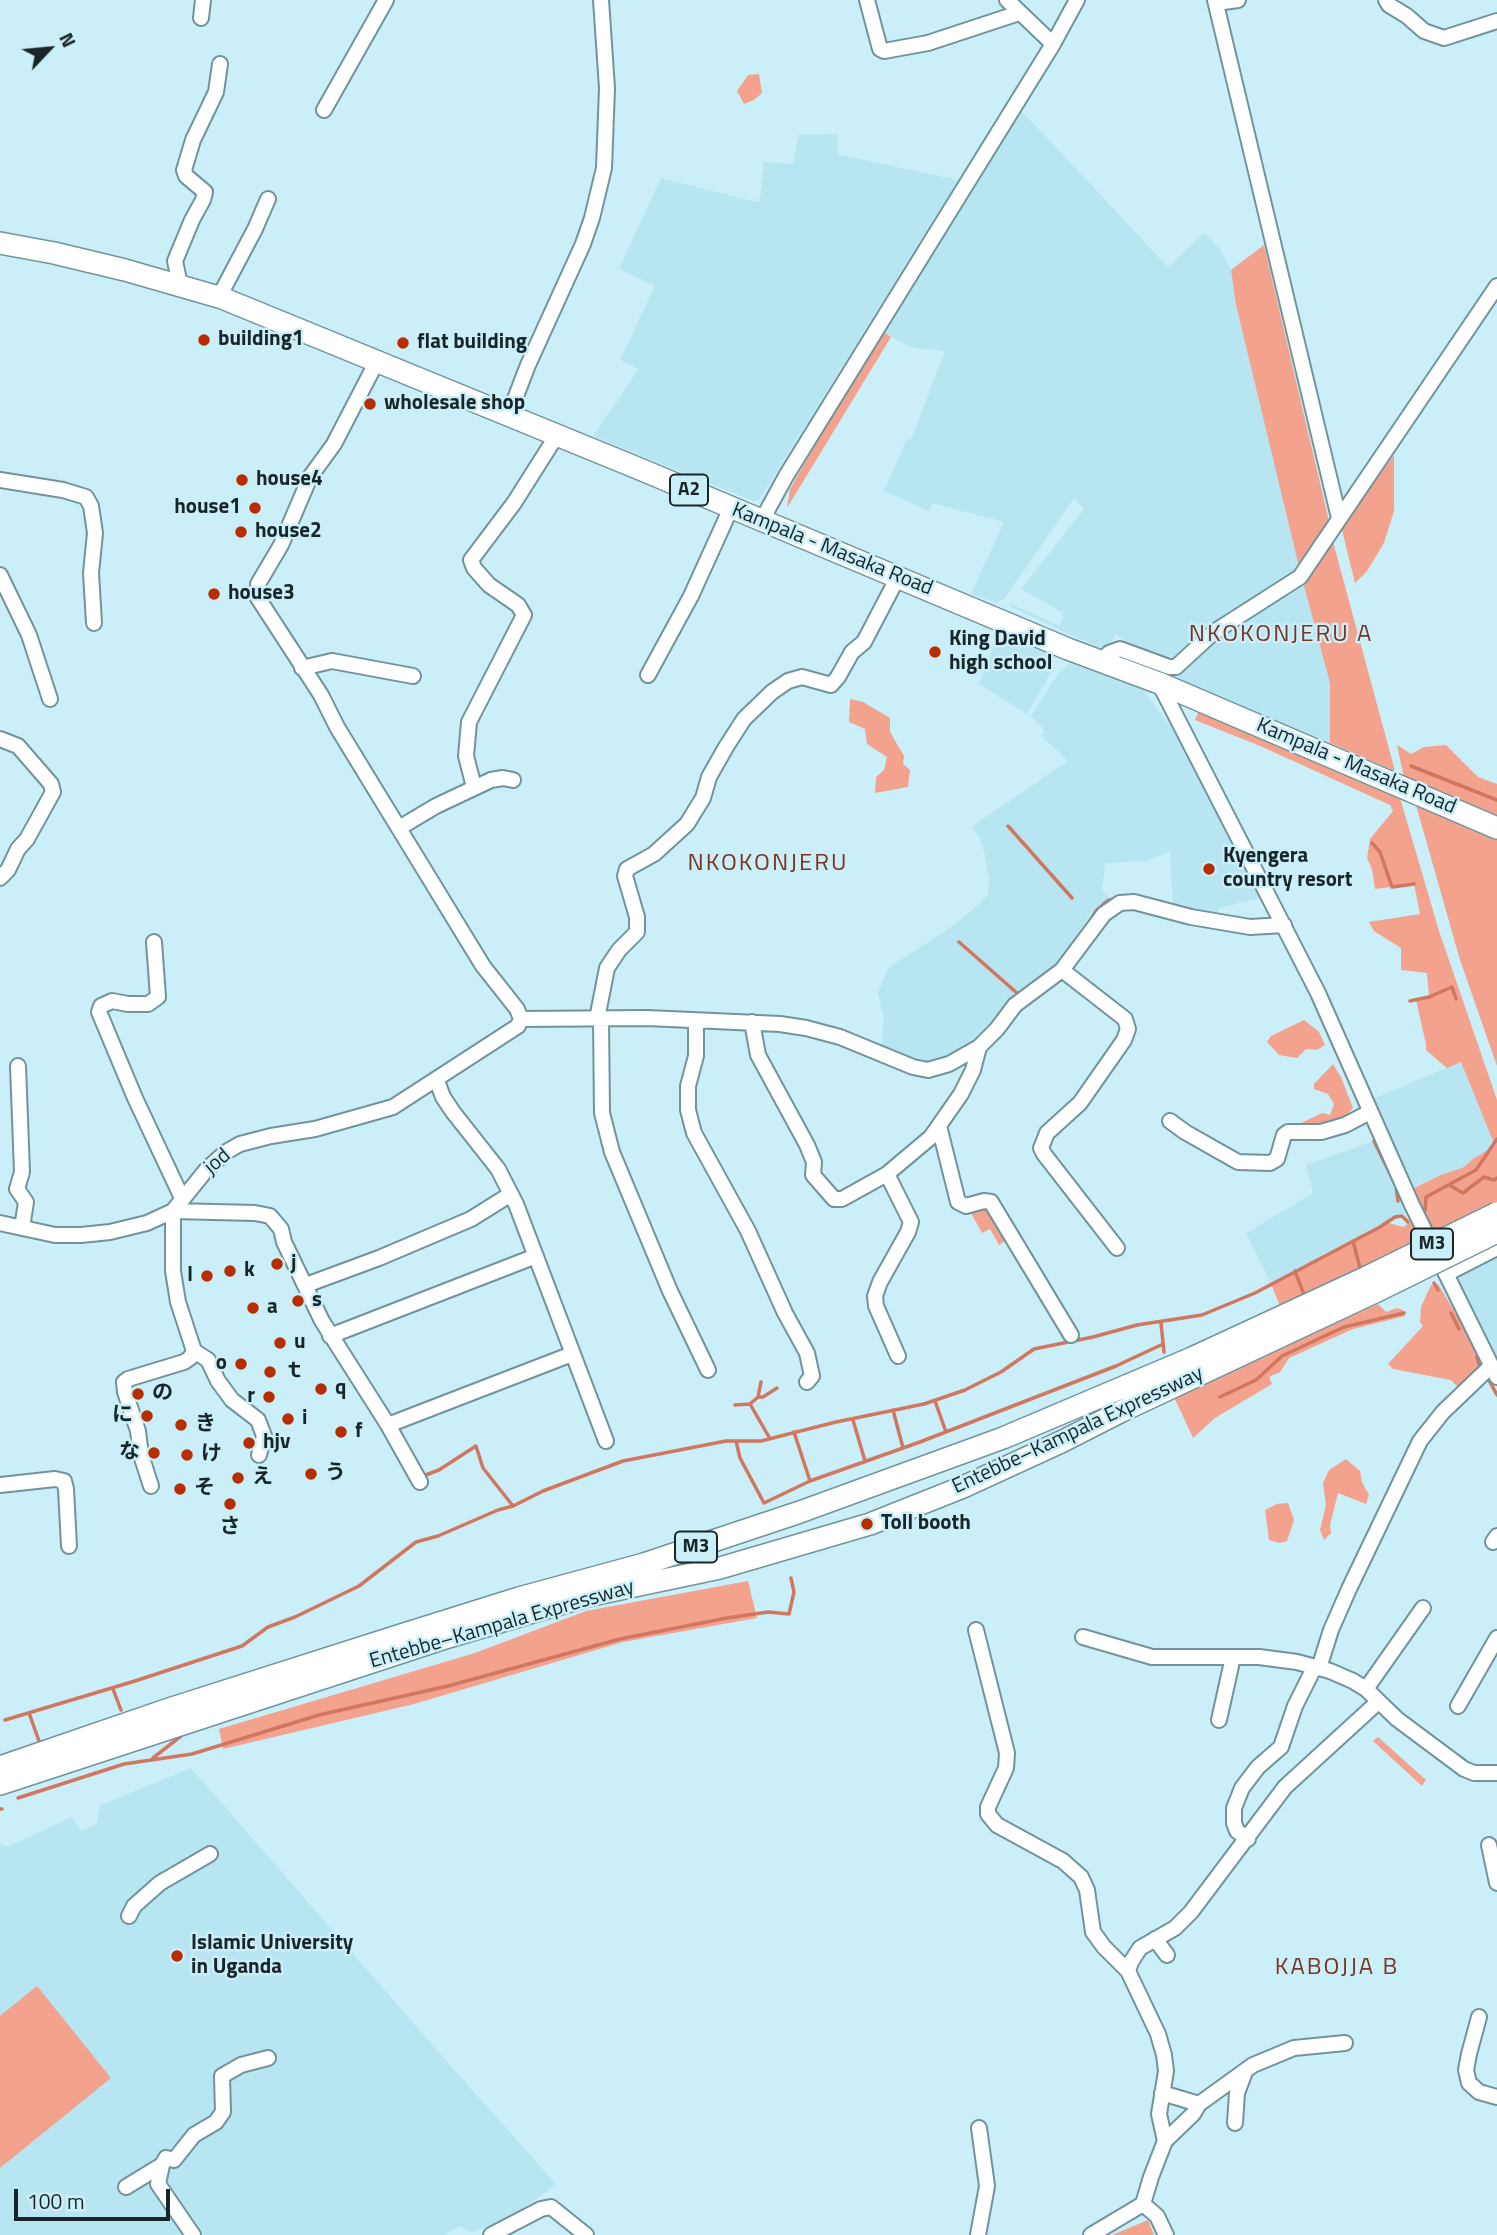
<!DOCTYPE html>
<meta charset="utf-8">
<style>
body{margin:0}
#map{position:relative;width:1497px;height:2235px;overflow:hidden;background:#caeff8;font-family:"Titillium Web",sans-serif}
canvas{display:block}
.north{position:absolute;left:14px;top:14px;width:70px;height:70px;-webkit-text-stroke:5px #caeff8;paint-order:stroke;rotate:64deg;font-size:19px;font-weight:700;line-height:28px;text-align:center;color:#182629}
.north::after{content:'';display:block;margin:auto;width:24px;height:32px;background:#182629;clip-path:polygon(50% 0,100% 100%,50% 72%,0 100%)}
.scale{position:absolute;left:14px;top:2189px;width:156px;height:32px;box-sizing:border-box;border:4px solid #182629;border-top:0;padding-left:9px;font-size:21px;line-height:24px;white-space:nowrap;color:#182629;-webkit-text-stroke:5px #caeff8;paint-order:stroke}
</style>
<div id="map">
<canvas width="1497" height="2235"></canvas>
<div class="north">N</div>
<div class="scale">100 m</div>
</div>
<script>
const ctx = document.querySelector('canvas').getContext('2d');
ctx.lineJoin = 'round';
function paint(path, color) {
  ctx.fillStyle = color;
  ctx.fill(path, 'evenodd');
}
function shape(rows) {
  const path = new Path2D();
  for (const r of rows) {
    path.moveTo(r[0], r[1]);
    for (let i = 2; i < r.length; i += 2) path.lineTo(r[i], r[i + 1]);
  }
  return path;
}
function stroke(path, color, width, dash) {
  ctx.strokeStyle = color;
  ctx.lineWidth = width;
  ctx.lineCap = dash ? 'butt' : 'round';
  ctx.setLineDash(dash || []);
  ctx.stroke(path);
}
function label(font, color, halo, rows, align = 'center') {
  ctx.font = font + ' "Titillium Web","Noto Sans SC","Noto Sans JP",sans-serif';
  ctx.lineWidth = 5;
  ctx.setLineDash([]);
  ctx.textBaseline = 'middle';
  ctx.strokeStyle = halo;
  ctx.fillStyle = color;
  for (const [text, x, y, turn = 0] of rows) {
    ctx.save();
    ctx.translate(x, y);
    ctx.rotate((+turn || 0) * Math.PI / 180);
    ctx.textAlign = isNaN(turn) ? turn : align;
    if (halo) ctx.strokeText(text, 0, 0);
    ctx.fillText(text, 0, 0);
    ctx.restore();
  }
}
const built = shape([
 [1019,108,1168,267,1204,233,1220,249,1231,270,1236,305,1300,571,1202,633,1158,673,1114,656,1131,644,1115,634,1112,642,1106,647,1097,647,1009,606,1011,604,1060,626,1063,613,1021,589,1084,509,1074,498,1005,598,996,603,971,594,1004,522,932,503,929,511,884,491,907,439,911,440,945,351,909,347,881,330],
 [838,134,837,154,958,180,759,500,753,501,593,436,639,369,620,360,655,286,619,269,661,178,757,202,760,198,764,162,793,164,799,135],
 [1304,586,1330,683,1330,743,1169,679,1205,645],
 [999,631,1050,653,1053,669,1027,714,979,684],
 [1070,663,1111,678,1129,678,1144,691,1182,741,1264,897,1219,908,1216,918,1173,906,1170,851,1147,861,1105,863,1102,890,1111,899,1091,913,1076,937,1069,955,968,1049,923,1064,881,1048,884,1019,878,993,888,968,956,924,988,895,989,878,983,846,978,835,971,827,1068,761,1041,736,1045,731,1031,716,1058,674],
 [1461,1062,1495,1147,1474,1158,1464,1167,1441,1175,1412,1189,1372,1099],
 [1374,1141,1411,1210,1271,1284,1246,1233,1313,1193,1306,1165],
 [1497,1253,1497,1358,1457,1277,1459,1271],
 [191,1768,450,2065,556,2184,512,2217,472,2232,459,2226,445,2235,0,2235,0,1843,7,1847,72,1817,81,1831,97,1824,99,1806]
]);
const green = shape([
 [759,74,762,93,754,100,744,104,737,91,748,75],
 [1264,245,1329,521,1300,571,1236,305,1231,270],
 [881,330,891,337,787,508,790,489],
 [1394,455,1394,511,1384,543,1367,571,1355,583,1341,526],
 [1332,538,1395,771,1330,743,1330,683,1304,586],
 [850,699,863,702,890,718,890,732,904,756,903,764,910,770,908,787,875,793,876,777,884,770,887,757,867,744,865,729,849,722],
 [1200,708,1398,791,1439,931,1497,1100,1497,1202,1434,1233,1412,1189,1441,1175,1464,1167,1474,1158,1495,1146,1461,1062,1447,1068,1426,1050,1426,1044,1416,1000,1429,996,1427,973,1401,970,1401,948,1374,931,1369,922,1420,914,1414,884,1375,889,1372,869,1367,858,1370,839,1393,811,1390,805,1258,745,1195,720],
 [1397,745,1411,754,1424,747,1446,745,1478,777,1497,784,1497,818,1404,778],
 [1414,798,1497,833,1497,1066,1460,960],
 [1304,1020,1319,1032,1325,1045,1317,1050,1306,1049,1297,1058,1279,1055,1267,1042,1271,1036],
 [1333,1064,1341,1077,1353,1108,1342,1119,1320,1130,1298,1127,1299,1124,1322,1113,1330,1115,1334,1104,1328,1094,1314,1089,1314,1084],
 [986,1202,1007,1240,999,1245,990,1229,982,1233,970,1211],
 [1413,1221,1421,1240,1280,1306,1271,1284,1389,1223,1403,1227],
 [1438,1284,1485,1362,1459,1388,1451,1380,1393,1369,1388,1364,1423,1326,1420,1322,1421,1307,1431,1285],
 [1378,1304,1386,1312,1397,1308,1403,1310,1405,1316,1353,1329,1289,1358,1280,1372,1269,1377,1272,1384,1215,1418,1193,1438,1174,1397],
 [1346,1459,1360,1471,1362,1482,1369,1495,1366,1504,1338,1493,1330,1525,1331,1533,1324,1540,1320,1530,1326,1505,1323,1483,1329,1470],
 [1288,1503,1294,1520,1287,1541,1280,1543,1269,1540,1265,1510,1277,1504],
 [748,1581,757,1618,623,1642,414,1704,223,1749,219,1729,475,1653,586,1611],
 [1378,1737,1426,1780,1422,1786,1373,1741],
 [37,1986,111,2078,0,2168,0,2016],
 [1148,2220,1154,2235,1112,2235]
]);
const stream = shape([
 [1411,766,1497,800],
 [1008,826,1072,898],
 [1372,843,1380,852,1392,887,1414,884],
 [1087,926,1096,911,1107,901,1116,898],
 [959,942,1017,993],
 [1410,1001,1429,997,1452,987,1456,999],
 [1374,1141,1396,1186,1398,1201],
 [1451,1186,1463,1193,1484,1177,1494,1180,1497,1178],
 [1425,1211,1426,1197,1476,1170,1497,1139],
 [1353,1241,1360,1268],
 [1295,1271,1303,1292],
 [1434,1283,1438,1290],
 [1451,1313,1459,1329],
 [1161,1323,1164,1352],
 [1477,1357,1480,1367],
 [1486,1375,1497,1395],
 [758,1397,761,1382],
 [1220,1397,1256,1380,1282,1356,1344,1327,1404,1313],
 [935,1401,946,1432],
 [735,1405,750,1404],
 [893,1410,903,1448],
 [853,1420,865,1461],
 [794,1432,810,1481],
 [769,1437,750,1404,758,1397,763,1397,777,1388],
 [736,1441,740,1458,764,1503,810,1481,920,1442,1116,1366,1161,1345],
 [423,1476,439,1470,476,1446,483,1468,513,1506],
 [113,1689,121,1710],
 [29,1713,39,1741],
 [5,1720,135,1681,242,1646,268,1627,295,1617,359,1586,416,1542,438,1536,498,1510,513,1506,543,1491,623,1461,726,1441,761,1441,836,1422,924,1404,965,1390,1001,1372,1034,1349,1093,1337,1137,1325,1202,1315,1255,1293,1380,1227,1395,1217,1402,1216,1408,1222],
 [153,1758,181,1736],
 [18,1798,124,1764,192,1754,319,1715,448,1686,620,1639,727,1618,768,1612,789,1614,794,1592,791,1578],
 [0,1809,2,1809]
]);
const minor = shape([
 [867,0,880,49,884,51,928,43,1019,13],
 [1007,0,1053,44],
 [1215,0,1339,518],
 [1386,0,1389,5,1407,16,1424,31,1444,38,1497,21],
 [1216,3,1238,0],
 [201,18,203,0],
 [324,110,386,0],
 [180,285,175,261,192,220,203,200,205,192,186,176,184,170,193,140,216,92,220,64],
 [219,297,255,229,268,199],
 [377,361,334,444,310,477,281,545,258,584,258,598,321,695,337,727,483,966,517,1009,521,1019],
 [508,417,528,365,583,244,592,218,604,168,607,88,601,0],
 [0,480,63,490,86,497,91,506,95,533,91,573,94,623],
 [762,520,786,476,1053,44,1077,0],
 [0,575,29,635,50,699],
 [1100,662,1109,653,1120,649,1169,667,1176,667,1214,632,1300,577,1497,286],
 [302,668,332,661,413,676],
 [648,675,691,596,731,508],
 [1159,683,1318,993,1412,1205,1497,1377],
 [0,739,18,746,51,784,53,792,27,839,18,849,8,870,0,878],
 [474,787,466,756,469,722,524,615,518,605,489,585,474,568,471,560,514,503,557,435],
 [399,828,436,806,491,780,503,778,513,780],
 [154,942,158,997,148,1004,128,1004,112,1001,101,1006,99,1012,135,1098,182,1198],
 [1062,970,1125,1019,1128,1029,1124,1040,1080,1103,1047,1133,1041,1148,1044,1154,1117,1248],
 [521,1019,647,1018,780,1024,806,1028,840,1037,913,1067,928,1070,949,1064,979,1047,997,1029,1015,1005,1062,970,1104,914,1120,903,1134,902,1191,917,1250,927,1284,925],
 [597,1019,607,968,619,950,637,932,637,917,625,876,627,869,654,854,687,824,703,798,709,777,726,747,744,719,772,692,788,681,802,677,831,685,838,677,852,652,864,642,898,577],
 [601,1019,602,1113,612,1152,670,1291,708,1370],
 [696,1021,696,1056,688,1086,688,1110,694,1133,748,1231,785,1313,807,1353,812,1376,807,1382],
 [752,1022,758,1055,807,1145,814,1162,813,1175,834,1199,842,1199,887,1174,931,1137,961,1094,973,1070,979,1047],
 [18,1066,22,1172,17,1189,26,1202,22,1228],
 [437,1081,443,1097,453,1112,498,1169,516,1204,606,1441],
 [1170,1121,1185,1132,1238,1162,1270,1163,1277,1159,1284,1135,1288,1132,1321,1132,1345,1125,1370,1112],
 [939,1126,958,1202,966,1206,984,1201,991,1202,1071,1335],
 [887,1174,911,1222,908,1232,880,1282,875,1296,876,1306,898,1356],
 [0,1223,55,1235,81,1235,110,1232,147,1223,173,1211,255,1213,270,1216,281,1229,284,1242,322,1321,388,1425,420,1482],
 [1446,1274,1497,1248],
 [306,1285,379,1258,471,1219,511,1194],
 [330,1336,536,1256],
 [388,1425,572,1354],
 [259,1455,264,1436,258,1420,232,1400,218,1381,208,1360,194,1351,178,1302,173,1271,173,1211,207,1169,226,1152,240,1144,271,1136,315,1129,393,1107,518,1026,521,1019],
 [0,1485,55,1479,64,1481,66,1489,69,1546],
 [151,1486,141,1455,138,1431,125,1392,124,1382,128,1379,184,1362,190,1358,194,1351],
 [1493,1542,1497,1536],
 [976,1630,1007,1753,1006,1768,988,1807,988,1814,997,1825,1063,1861,1081,1877,1087,1890,1093,1932,1104,1947,1128,1971,1158,2034,1164,2055,1166,2071,1159,2114,1165,2141,1151,2177,1143,2204,1157,2216,1166,2235],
 [1083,1637,1152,1657,1259,1657,1297,1662,1330,1671,1353,1681,1366,1689,1397,1719,1464,1769,1474,1773,1497,1773],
 [1319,1668,1331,1630,1349,1589,1420,1441,1443,1412,1491,1366],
 [1366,1689,1423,1608],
 [1458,1706,1497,1638],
 [1219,1720,1233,1657],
 [1248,1839,1237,1831,1234,1823,1234,1808,1242,1788,1258,1767,1281,1747,1295,1706,1314,1668],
 [1489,1845,1497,1883],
 [129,1916,134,1906,160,1883,210,1854],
 [1155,1939,1167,1955],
 [1128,1971,1131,1962,1140,1948,1175,1928,1191,1912,1285,1787,1378,1702],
 [1479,2017,1469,2054,1466,2070,1469,2083,1479,2092,1497,2097],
 [1162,2093,1199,2104],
 [1235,2123,1237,2093,1245,2072],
 [1165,2141,1193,2114,1199,2104,1253,2065,1294,2048,1345,2043],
 [162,2165,158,2184,193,2235],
 [126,2187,162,2165,166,2158,174,2160,194,2135,216,2122,223,2112,222,2076,241,2065,268,2058],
 [491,2235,541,2209,551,2207,586,2235],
 [978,2235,987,2186,979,2128],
 [1091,2235,1143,2204]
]);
const highway = shape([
 [0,243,54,253,125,270,222,298,647,472,1068,649,1159,683,1497,828],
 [0,1767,169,1709,401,1635,519,1598,644,1564,800,1512,1003,1438,1192,1358,1367,1277],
 [0,1784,442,1639,587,1596,720,1568,870,1524,963,1487,1061,1442,1122,1411,1375,1292]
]);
const highwayBridge = shape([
 [1367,1277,1497,1213],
 [1375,1292,1497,1232]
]);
const markers = [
 [204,340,7,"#b62d00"],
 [403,343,7,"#b62d00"],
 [370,404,7,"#b62d00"],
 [242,480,7,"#b62d00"],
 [255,508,7,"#b62d00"],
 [241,532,7,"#b62d00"],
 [214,594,7,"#b62d00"],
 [935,652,7,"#b62d00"],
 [1209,869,7,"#b62d00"],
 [277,1264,7,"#b62d00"],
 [230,1271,7,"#b62d00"],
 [207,1276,7,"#b62d00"],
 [298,1301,7,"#b62d00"],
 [253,1308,7,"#b62d00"],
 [280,1343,7,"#b62d00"],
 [241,1364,7,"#b62d00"],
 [270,1372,7,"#b62d00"],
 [321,1389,7,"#b62d00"],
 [138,1394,7,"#b62d00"],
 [269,1397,7,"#b62d00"],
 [147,1416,7,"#b62d00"],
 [288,1419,7,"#b62d00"],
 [181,1425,7,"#b62d00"],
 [341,1432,7,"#b62d00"],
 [249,1443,7,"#b62d00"],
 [154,1453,7,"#b62d00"],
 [187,1455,7,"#b62d00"],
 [311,1474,7,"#b62d00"],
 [238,1478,7,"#b62d00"],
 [180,1489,7,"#b62d00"],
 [230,1504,7,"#b62d00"],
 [867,1524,7,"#b62d00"],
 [177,1956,7,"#b62d00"]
];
const shields = [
 [689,490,38],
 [1432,1244,42],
 [696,1547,42]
];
const shieldNames = [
 ["A2",689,490],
 ["M3",1432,1244],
 ["M3",696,1547]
];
const poiNames = [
 ["building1",218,340],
 ["flat building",417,343],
 ["wholesale shop",384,404],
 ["house4",256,480],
 ["house1",241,508,"right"],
 ["house2",255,532],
 ["house3",228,594],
 ["King David",949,640],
 ["high school",949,664],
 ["Kyengera",1223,857],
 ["country resort",1223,881],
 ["j",291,1264],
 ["k",244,1271],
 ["l",193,1276,"right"],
 ["s",312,1301],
 ["a",267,1308],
 ["u",294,1343],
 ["o",227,1364,"right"],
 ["ｔ",284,1372],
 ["q",335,1389],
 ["の",152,1394],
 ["r",255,1397,"right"],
 ["に",133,1416,"right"],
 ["i",302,1419],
 ["き",195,1425],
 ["f",355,1432],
 ["hjv",263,1443],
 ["な",140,1453,"right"],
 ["け",201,1455],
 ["う",325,1474],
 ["え",252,1478],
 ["そ",194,1489],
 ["Toll booth",881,1524],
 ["さ",230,1528,"center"],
 ["Islamic University",191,1944],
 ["in Uganda",191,1968]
];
const streetNames = [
 ["Kampala - Masaka Road",832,550,22],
 ["Kampala - Masaka Road",1356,767,23],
 ["jod",218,1162,-40],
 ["Entebbe–Kampala Expressway",1078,1431,-25],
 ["Entebbe–Kampala Expressway",502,1625,-16]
];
const quarterNames = [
 ["NKOKONJERU A",1281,635],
 ["NKOKONJERU",768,864],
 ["KABOJJA B",1337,1968]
];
paint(built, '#b7e5f1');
paint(green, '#f3a28d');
stroke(stream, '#d1765f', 3.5);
stroke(minor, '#71949c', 18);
stroke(highway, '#71949c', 24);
stroke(minor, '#fff', 14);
stroke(highway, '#fff', 21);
stroke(highwayBridge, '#71949c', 24, []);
stroke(highwayBridge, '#fff', 21);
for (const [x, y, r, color] of markers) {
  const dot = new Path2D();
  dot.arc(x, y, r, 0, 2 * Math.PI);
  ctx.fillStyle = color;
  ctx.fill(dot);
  stroke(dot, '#caeff8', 2.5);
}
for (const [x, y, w] of shields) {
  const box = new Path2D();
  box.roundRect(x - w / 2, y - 15.5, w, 31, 5);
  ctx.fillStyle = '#caeff8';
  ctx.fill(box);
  stroke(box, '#182629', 2);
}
label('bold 19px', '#182629', null, shieldNames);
label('bold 21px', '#182629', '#caeff8', poiNames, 'left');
label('21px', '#182629', '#caeff8', streetNames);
ctx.letterSpacing = '2px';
label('24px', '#793423', '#caeff8', quarterNames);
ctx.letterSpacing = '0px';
</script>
